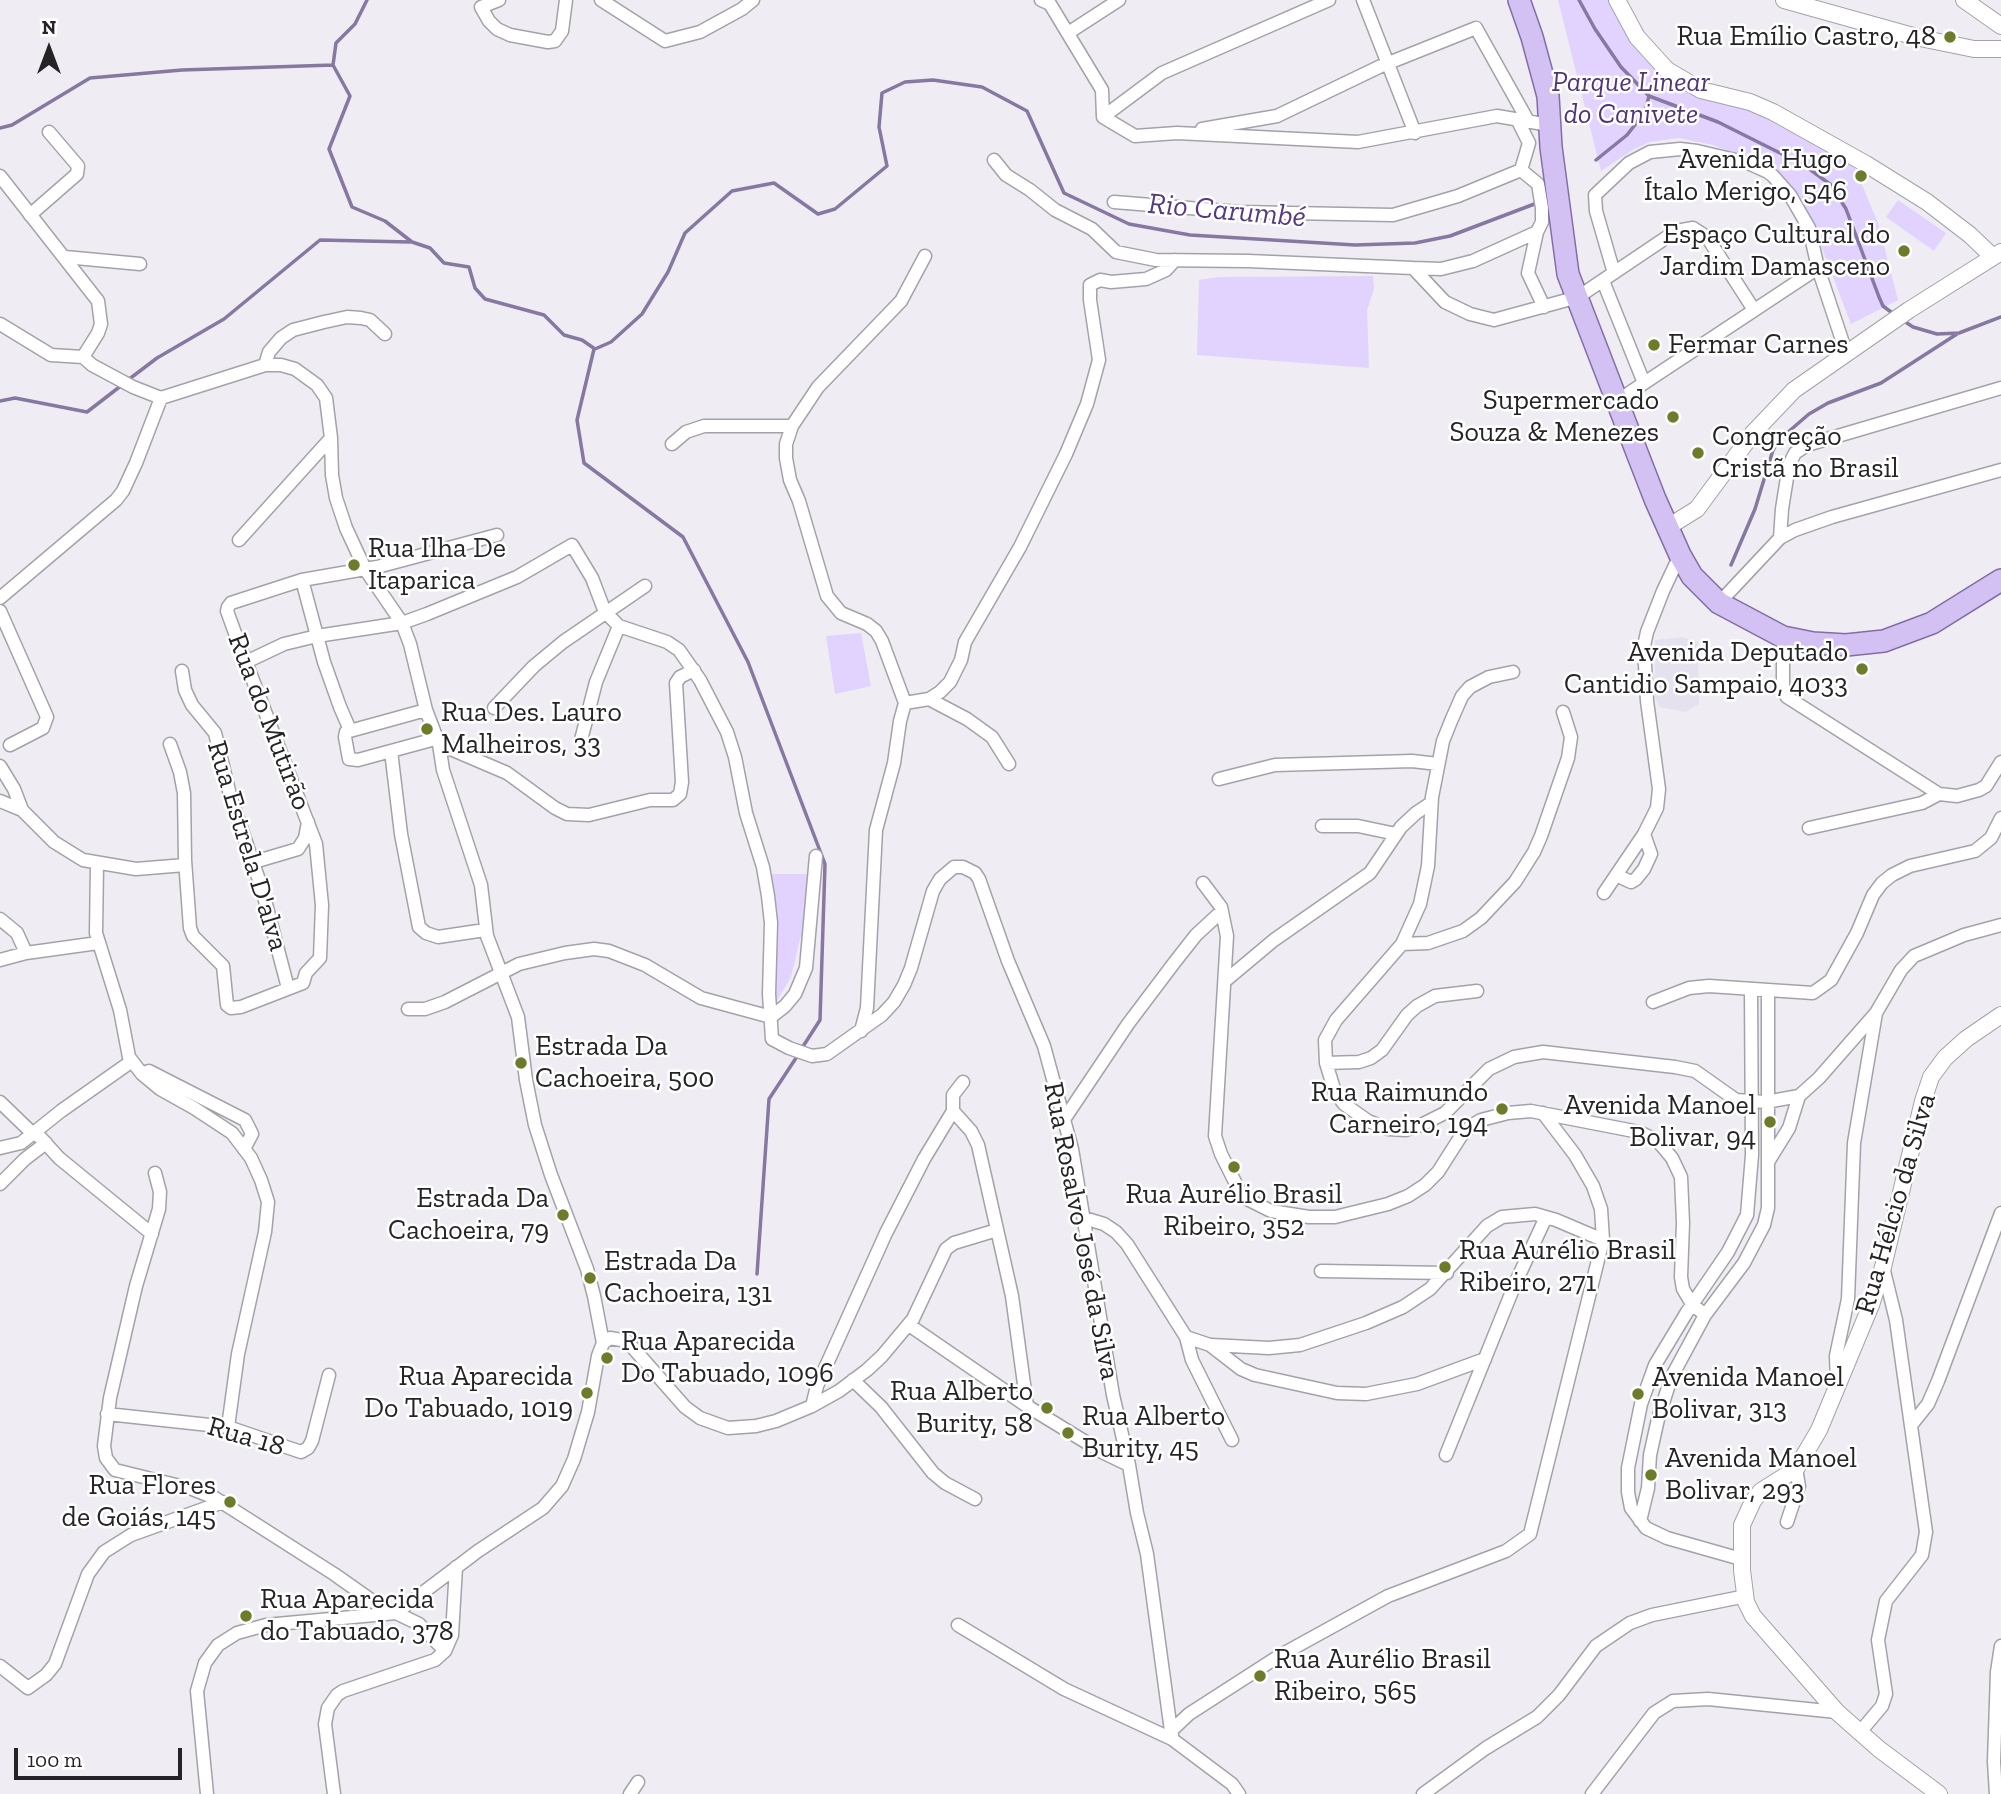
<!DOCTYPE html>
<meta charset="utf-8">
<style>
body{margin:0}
#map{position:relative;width:2001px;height:1794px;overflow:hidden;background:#efedf3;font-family:"Zilla Slab",serif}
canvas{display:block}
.north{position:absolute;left:14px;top:14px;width:70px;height:70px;-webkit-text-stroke:5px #fff;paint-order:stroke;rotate:0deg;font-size:19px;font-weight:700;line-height:28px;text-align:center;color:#242326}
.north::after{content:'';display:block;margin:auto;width:24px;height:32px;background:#242326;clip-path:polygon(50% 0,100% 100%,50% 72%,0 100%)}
.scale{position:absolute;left:14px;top:1748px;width:168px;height:32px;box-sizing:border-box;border:4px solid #242326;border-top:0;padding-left:9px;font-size:21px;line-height:24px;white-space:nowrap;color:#242326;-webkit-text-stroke:5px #fff;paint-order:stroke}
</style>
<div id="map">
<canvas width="2001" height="1794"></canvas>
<div class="north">N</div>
<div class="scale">100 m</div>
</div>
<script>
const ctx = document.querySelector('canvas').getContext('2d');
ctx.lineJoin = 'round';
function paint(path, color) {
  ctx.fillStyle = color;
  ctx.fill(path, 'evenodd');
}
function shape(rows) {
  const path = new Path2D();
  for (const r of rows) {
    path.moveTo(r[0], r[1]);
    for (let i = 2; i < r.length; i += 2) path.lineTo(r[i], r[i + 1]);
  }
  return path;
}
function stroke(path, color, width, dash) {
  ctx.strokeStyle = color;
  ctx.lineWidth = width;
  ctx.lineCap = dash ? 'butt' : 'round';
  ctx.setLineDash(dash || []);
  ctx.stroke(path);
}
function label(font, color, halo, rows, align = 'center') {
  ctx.font = font + ' "Zilla Slab",serif';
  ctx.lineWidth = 5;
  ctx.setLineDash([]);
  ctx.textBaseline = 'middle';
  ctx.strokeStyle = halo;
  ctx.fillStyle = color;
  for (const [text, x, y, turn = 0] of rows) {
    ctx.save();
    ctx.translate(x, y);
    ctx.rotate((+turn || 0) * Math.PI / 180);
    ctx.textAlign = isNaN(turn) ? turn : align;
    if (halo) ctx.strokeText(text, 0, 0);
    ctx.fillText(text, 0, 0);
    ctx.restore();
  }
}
const built = shape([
 [1682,637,1698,642,1699,704,1686,712,1660,707,1655,698,1655,640]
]);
const green = shape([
 [1558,0,1616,0,1674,79,1752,110,1800,134,1855,168,1878,223,1898,300,1851,324,1813,225,1800,196,1740,156,1713,145,1679,138,1650,142,1634,149,1601,171],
 [1898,200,1946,233,1934,251,1886,217],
 [1373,276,1374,289,1367,310,1369,368,1197,355,1199,280,1219,277],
 [861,633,871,686,835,694,826,636],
 [767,874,810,874,808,924,800,939,791,977,775,1004]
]);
const stream = shape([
 [1579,0,1595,29,1621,67,1649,96,1718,122,1804,165,1831,185,1846,209,1879,297,1883,306,1895,315],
 [333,65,350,96,329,149,352,207,385,221,412,242,430,248,444,263,469,267,475,288,485,299,544,315,564,335,582,340,595,349,611,342,642,314,668,272,685,233,732,191,774,183,818,214,835,209,887,166,879,127,882,93,905,82,933,80,982,87,1027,111,1064,193,1129,224,1190,235,1355,245,1415,243,1450,236,1537,203],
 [333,65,336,43,355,24,367,0],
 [0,128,12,125,90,78,182,70,333,65],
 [1596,160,1627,135,1645,112,1649,96],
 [1904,321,1913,327,1937,334,1959,333,2001,317],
 [594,349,577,420,584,463,683,537,748,662,825,864,820,1020,802,1048],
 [128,380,157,358,224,319,320,240,410,242],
 [0,401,15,398,87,412,122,385],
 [1731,565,1755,509,1773,450,1780,439,1809,414,1828,403,1881,383,1957,334],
 [757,1274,769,1099,798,1055]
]);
const minor = shape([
 [499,0,481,7,489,21,497,29,510,35,548,42,555,41,562,31,566,0],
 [601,0,665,41,700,32,742,9,753,0],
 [1041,0,1050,4,1102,90,1103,117,1135,136,1177,133,1358,142,1497,116,1549,125],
 [1363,0,1415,133],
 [1068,33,1119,0],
 [1103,117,1162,73,1329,0],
 [1202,129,1277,116,1381,66,1476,28,1528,121],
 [994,160,1006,175,1030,190,1055,210,1092,229,1116,252,1156,260,1248,261,1413,268,1445,302,1470,314,1494,320,1578,297,1676,231,1693,228,1707,237,1754,310],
 [1521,170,1538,184,1542,208,1542,222,1537,232,1528,273,1544,307],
 [0,176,98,301,101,324,98,333,83,357],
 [1114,202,1239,212,1393,215,1458,196,1521,170,1529,143,1517,119],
 [30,215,77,174,78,166,49,132],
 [65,257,140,264],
 [1413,268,1441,269,1473,261,1537,232],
 [1614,273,1596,211,1595,195,1629,163,1650,152,1680,149,1697,151,1748,163,1768,172,1773,176,1790,195,1809,228,1818,268,1846,352],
 [1603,281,1644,383],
 [0,324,51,355,83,357],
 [83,357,92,365,133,387,161,398,265,365,281,365,295,369,317,385,326,398,331,438,332,475,336,498,346,528,365,569,402,623,410,644,426,710,439,744,443,770,481,885,487,936,518,1017,526,1080,535,1125,551,1175,587,1269,594,1296,603,1343],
 [265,365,269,352,281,338,293,330,324,322,347,317,361,318,370,320,385,334],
 [1617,401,1818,268],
 [672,444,686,432,704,426,792,426],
 [1780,538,1782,509,1789,465,1795,453,1807,445,2001,388],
 [239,540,331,438],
 [302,580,324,662,340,707,350,730],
 [0,598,116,500,123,491,136,463,161,398],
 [1719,603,1780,538,1795,530,1832,517,2001,470],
 [0,611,47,717,43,728,10,745],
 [1783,637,1783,690,1787,697,1939,794,1957,796,1979,790,1986,786,2001,762],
 [246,662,284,644,317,636,402,623,427,614,517,577,572,545,592,578,605,612,619,626,667,642,679,650,700,680,727,732,735,757,746,813,763,867,768,896,771,923,769,994,772,1039,789,1048,812,1056,827,1054,882,1015,894,1002,904,985,911,968,933,891,940,879,954,867,963,867,975,873,979,879,1008,961,1044,1046,1072,1149,1113,1395,1129,1465,1137,1513,1147,1554,1171,1731],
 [182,671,185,690,192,705,215,733,230,795,262,889,288,988],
 [1513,672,1489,677,1470,687,1462,696,1451,721,1443,741,1432,797,1428,866,1420,904,1402,944,1336,1020,1325,1040,1326,1063,1335,1092,1344,1104,1368,1121,1388,1129,1406,1130,1421,1125,1445,1113,1489,1069,1514,1057,1543,1052,1675,1067,1695,1071,1736,1100,1766,1102,1799,1096],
 [929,699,967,719,992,737,1009,764],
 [905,703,882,641,876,631,867,624,841,613,827,596,799,501,790,480,786,458,786,444,792,426,818,387,901,301,925,256],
 [494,708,534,666,563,642,645,586],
 [426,710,346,732,345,737,349,759,358,760,435,739],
 [581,740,596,682,619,626],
 [170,744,180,772,184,793,185,860,190,928,193,936,223,966,227,1005,231,1008,241,1007,303,983,306,973,320,958,322,905,316,844,239,644,227,611,228,607,231,603,302,580,377,567,497,535],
 [439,744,507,773,555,808,567,814,589,815,650,800,673,800,680,794,682,782,676,683,680,677,694,670],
 [391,751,401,834,419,927,426,933,438,937,485,930],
 [0,766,14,789,22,810],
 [1219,779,1275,765,1412,761,1438,764],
 [0,801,22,810,54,842,83,860,136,869,185,865],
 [1322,826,1358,826,1396,834],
 [1809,828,1922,803,1939,794],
 [254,862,298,849,305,838,308,822],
 [97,864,96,933,120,1010,129,1057,142,1074,160,1089,194,1108,232,1133,251,1158,261,1180,268,1202,265,1232,238,1354,228,1427],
 [1616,875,1631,882,1636,879,1644,869,1651,854,1644,834],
 [1203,883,1221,907,1227,936,1215,1136,1221,1154,1239,1190,1247,1199,1271,1211,1309,1217,1335,1217,1388,1204,1408,1196,1425,1185,1438,1172,1461,1136,1471,1126,1481,1120,1508,1113,1531,1111,1639,1132,1656,1140,1662,1146,1672,1158,1681,1177,1683,1223,1681,1277,1683,1289,1692,1304,1705,1315],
 [1604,893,1644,834,1657,808,1659,789,1647,701,1644,646,1647,632,1663,591,1680,555],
 [0,919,17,933,26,953],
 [1402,944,1428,943,1463,931,1481,918,1515,882,1534,852,1541,836,1568,758,1571,737,1563,712],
 [0,960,26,953,98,943],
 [1225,981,1274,940,1370,873,1401,827,1416,813,1431,803],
 [1653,1002,1689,988,1709,986,1813,993,1831,980,1857,933,1873,895,1882,883,1892,875,1910,866,1975,851,1991,838,2001,818],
 [408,1009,425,1009,445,1002,519,964,565,953,594,949,609,951,645,965,701,998,771,1017,785,1006,795,994,806,968,816,856],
 [861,1031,867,1008,876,830,894,763,900,721,905,703,929,699,940,692,950,682,961,660,965,642,1020,547,1066,454,1087,404,1099,360,1090,300,1090,285,1100,280,1111,282,1146,279,1166,270,1175,260],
 [1326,1063,1359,1062,1371,1058,1382,1050,1407,1015,1417,1006,1435,996,1477,991],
 [142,1074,149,1071,245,1120,252,1134,244,1149],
 [963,1082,953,1095,953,1111,971,1131,978,1145,1012,1296,1027,1406],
 [0,1102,29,1130,41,1138,59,1158,152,1234],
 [1063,1121,1128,1024,1174,963,1196,935,1222,911],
 [0,1148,21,1143,61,1111,132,1061],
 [1768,1162,1789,1128,1799,1096,1819,1078,1876,1013,1901,970,1914,956,1964,935,2001,925],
 [155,1173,160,1192,159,1209,136,1286,110,1398,104,1446,106,1458,115,1470,192,1489,215,1498,334,1574,388,1612],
 [0,1184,25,1159,46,1143],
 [1084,1218,1104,1224,1116,1232,1127,1244,1186,1337,1210,1345,1241,1369,1255,1375,1337,1393,1366,1394,1417,1384,1485,1359],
 [1321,1271,1447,1273],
 [909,1325,1027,1406,1102,1452,1129,1465],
 [1186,1337,1192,1360,1232,1440],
 [1211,1345,1269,1348,1300,1345,1366,1323,1403,1307,1430,1289,1487,1226,1502,1217,1535,1214,1556,1220,1603,1240],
 [853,1380,881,1407,933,1473,945,1483,975,1499],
 [1837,1383,1836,1356,1848,1299,1854,1143,1876,1013],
 [812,1406,817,1386,886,1233,924,1159,953,1111],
 [107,1414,228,1427,301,1452,308,1448,312,1441,329,1375],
 [1912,1424,1928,1404,1938,1381,2001,1213],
 [1446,1455,1515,1284,1546,1217],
 [1640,1521,1648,1488,1650,1455,1658,1419,1671,1378,1705,1315,1744,1263,1764,1225,1768,1208,1768,991],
 [1787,1522,1799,1486,1796,1469],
 [1741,1559,1667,1538,1646,1528,1631,1508,1628,1492,1628,1468,1641,1404,1655,1365,1687,1312,1728,1252,1747,1215,1752,1155,1751,989],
 [396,1613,419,1624,445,1651],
 [958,1625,1064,1689,1172,1739,1232,1784,1239,1794],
 [0,1666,28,1688,46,1675,55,1664,88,1574,104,1552,131,1535,223,1502],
 [1860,1732,1882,1706,1886,1694,1878,1640,1886,1601,1922,1555,1926,1532,1896,1320,1883,1267],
 [1172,1735,1171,1731,1189,1714,1279,1656,1388,1596,1506,1551,1530,1534,1603,1240,1601,1209,1593,1186,1575,1155,1543,1113],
 [207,1794,197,1691,205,1663,218,1645,237,1633,266,1625,396,1613,478,1551,543,1508,562,1486,574,1459,588,1412,598,1356,603,1343,610,1338,627,1341,685,1407,700,1418,728,1428,756,1426,776,1421,812,1406,839,1391,867,1370,882,1356,913,1319,946,1249,954,1243,997,1230],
 [334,1794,325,1724,328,1708,337,1695,343,1691,435,1660,445,1651,452,1635,456,1567],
 [630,1794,638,1782],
 [1423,1794,1486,1748,1537,1717,1559,1695,1596,1646,1630,1623,1652,1615,1746,1596],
 [1592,1794,1654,1713,1673,1701,1708,1699,1837,1712],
 [1996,1794,1994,1762,1997,1672,2001,1646]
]);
const tertiary = shape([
 [1617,0,1637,37,1667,70,1701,90,1750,102,1773,112,1866,164,1927,202,1970,235,1993,257],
 [1784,0,1920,38,1974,49,2001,49],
 [1964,0,2001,26],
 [1668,527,1697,509,1753,433,1794,390,1909,310,2001,252],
 [1939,1794,1879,1749,1837,1712,1753,1616,1746,1602,1742,1570,1742,1525,1753,1501,1761,1491,1796,1469,1819,1430,1871,1305,1883,1267,1923,1101,1931,1077,1945,1058,1966,1039,2001,1015]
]);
const primary = shape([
 [1519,0,1532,37,1548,96,1551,147,1568,274,1617,401],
 [1620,409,1655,499,1680,555,1692,576,1719,603,1783,637,1813,643,1846,645,1884,641,1932,623,2001,580]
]);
const markers = [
 [1950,37,7,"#6c7c2b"],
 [1861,176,7,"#6c7c2b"],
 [1904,251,7,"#6c7c2b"],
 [1654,345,7,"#6c7c2b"],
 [1673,417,7,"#6c7c2b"],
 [1698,453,7,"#6c7c2b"],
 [354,565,7,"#6c7c2b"],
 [1862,669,7,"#6c7c2b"],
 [427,729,7,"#6c7c2b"],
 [521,1063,7,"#6c7c2b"],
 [1502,1109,7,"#6c7c2b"],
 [1770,1122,7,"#6c7c2b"],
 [1234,1167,7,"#6c7c2b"],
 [563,1215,7,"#6c7c2b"],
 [1445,1267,7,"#6c7c2b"],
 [590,1278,7,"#6c7c2b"],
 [607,1358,7,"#6c7c2b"],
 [587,1393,7,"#6c7c2b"],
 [1638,1394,7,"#6c7c2b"],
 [1047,1408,7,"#6c7c2b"],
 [1068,1433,7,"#6c7c2b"],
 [1651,1475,7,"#6c7c2b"],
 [230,1502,7,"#6c7c2b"],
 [246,1616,7,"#6c7c2b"],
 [1260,1676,7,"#6c7c2b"]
];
const poiNames = [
 ["Rua Emílio Castro, 48",1936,37,"right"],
 ["Avenida Hugo",1847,160,"right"],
 ["Ítalo Merigo, 546",1847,192,"right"],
 ["Espaço Cultural do",1890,235,"right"],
 ["Jardim Damasceno",1890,267,"right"],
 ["Fermar Carnes",1668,345],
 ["Supermercado",1659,401,"right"],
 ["Souza & Menezes",1659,433,"right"],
 ["Congreção",1712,437],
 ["Cristã no Brasil",1712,469],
 ["Rua Ilha De",368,549],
 ["Itaparica",368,581],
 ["Avenida Deputado",1848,653,"right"],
 ["Cantidio Sampaio, 4033",1848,685,"right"],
 ["Rua Des. Lauro",441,713],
 ["Malheiros, 33",441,745],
 ["Estrada Da",535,1047],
 ["Cachoeira, 500",535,1079],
 ["Rua Raimundo",1488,1093,"right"],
 ["Carneiro, 194",1488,1125,"right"],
 ["Avenida Manoel",1756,1106,"right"],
 ["Bolivar, 94",1756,1138,"right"],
 ["Rua Aurélio Brasil",1234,1195,"center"],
 ["Ribeiro, 352",1234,1227,"center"],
 ["Estrada Da",549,1199,"right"],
 ["Cachoeira, 79",549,1231,"right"],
 ["Rua Aurélio Brasil",1459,1251],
 ["Ribeiro, 271",1459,1283],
 ["Estrada Da",604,1262],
 ["Cachoeira, 131",604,1294],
 ["Rua Aparecida",621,1342],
 ["Do Tabuado, 1096",621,1374],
 ["Rua Aparecida",573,1377,"right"],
 ["Do Tabuado, 1019",573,1409,"right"],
 ["Avenida Manoel",1652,1378],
 ["Bolivar, 313",1652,1410],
 ["Rua Alberto",1033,1392,"right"],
 ["Burity, 58",1033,1424,"right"],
 ["Rua Alberto",1082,1417],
 ["Burity, 45",1082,1449],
 ["Avenida Manoel",1665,1459],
 ["Bolivar, 293",1665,1491],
 ["Rua Flores",216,1486,"right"],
 ["de Goiás, 145",216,1518,"right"],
 ["Rua Aparecida",260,1600],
 ["do Tabuado, 378",260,1632],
 ["Rua Aurélio Brasil",1274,1660],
 ["Ribeiro, 565",1274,1692]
];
const parkNames = [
 ["Parque Linear",1631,83],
 ["do Canivete",1631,115]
];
const streetNames = [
 ["Rua do Mutirão",269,722,69],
 ["Rua Estrela D'alva",247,846,73],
 ["Rua Hélcio da Silva",1896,1204,-74],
 ["Rua Rosalvo José da Silva",1081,1231,79],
 ["Rua 18",246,1437,16]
];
const waterNames = [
 ["Rio Carumbé",1227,211,5]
];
paint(built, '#e5e1ef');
paint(green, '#e1d3fe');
stroke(stream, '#8678a1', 3.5);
stroke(minor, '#a4a2a8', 15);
stroke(tertiary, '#a4a2a8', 18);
stroke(primary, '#826ea5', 24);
stroke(minor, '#fff', 12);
stroke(tertiary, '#fff', 16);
stroke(primary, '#d2c1f2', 21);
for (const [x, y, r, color] of markers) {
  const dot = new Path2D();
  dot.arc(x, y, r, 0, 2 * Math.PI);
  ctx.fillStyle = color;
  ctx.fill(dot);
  stroke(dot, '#fff', 2.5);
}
label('28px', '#242326', '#fff', poiNames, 'left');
label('italic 28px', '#503479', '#fff', parkNames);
label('28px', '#242326', '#fff', streetNames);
label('italic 30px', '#553a80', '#fff', waterNames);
</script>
